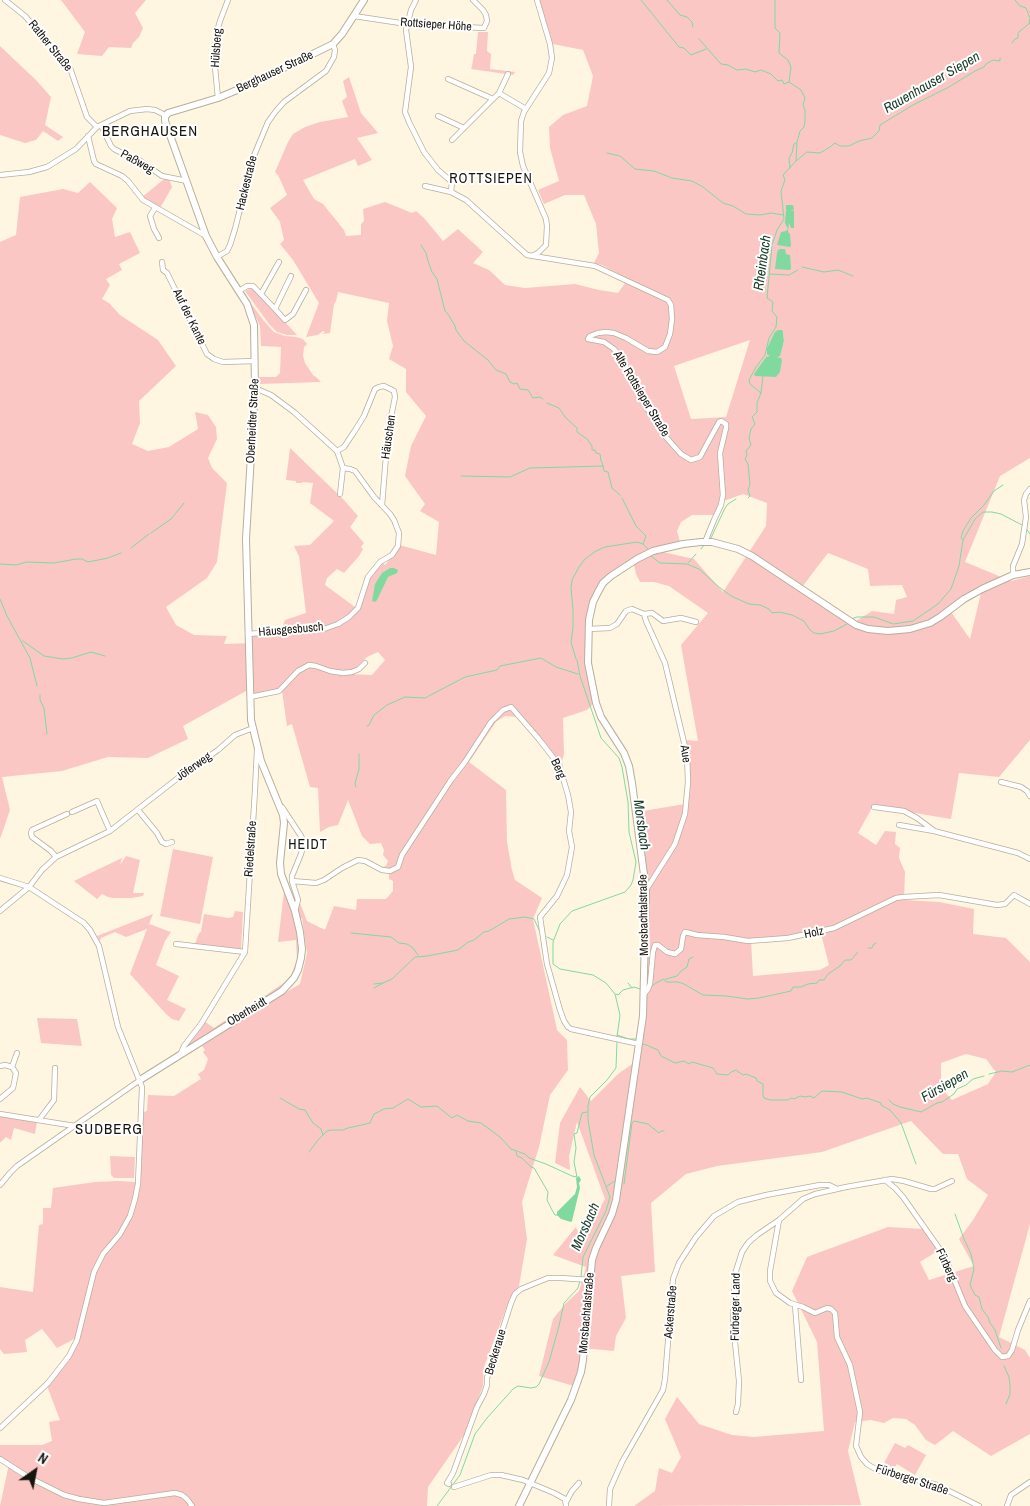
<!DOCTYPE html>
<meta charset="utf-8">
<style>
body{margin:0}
#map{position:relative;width:1030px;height:1506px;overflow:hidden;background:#fef6e1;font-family:"Archivo Narrow",sans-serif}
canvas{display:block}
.north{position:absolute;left:10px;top:1446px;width:50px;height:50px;-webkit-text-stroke:4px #fff;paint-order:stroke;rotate:33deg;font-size:14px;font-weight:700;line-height:20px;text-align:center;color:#18150e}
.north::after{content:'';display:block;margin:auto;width:18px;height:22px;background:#18150e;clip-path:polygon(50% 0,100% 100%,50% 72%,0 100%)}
</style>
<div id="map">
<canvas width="1030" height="1506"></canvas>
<div class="north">N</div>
</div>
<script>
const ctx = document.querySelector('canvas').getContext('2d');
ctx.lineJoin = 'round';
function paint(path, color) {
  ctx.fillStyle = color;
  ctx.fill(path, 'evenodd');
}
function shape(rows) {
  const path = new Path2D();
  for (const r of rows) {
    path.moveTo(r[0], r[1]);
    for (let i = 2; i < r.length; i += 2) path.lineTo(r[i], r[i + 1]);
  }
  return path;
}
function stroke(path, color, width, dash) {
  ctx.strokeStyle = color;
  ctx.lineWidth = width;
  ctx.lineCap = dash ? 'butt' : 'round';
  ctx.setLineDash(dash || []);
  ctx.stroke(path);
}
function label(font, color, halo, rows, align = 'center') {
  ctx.font = font + ' "Archivo Narrow",sans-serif';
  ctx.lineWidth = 4;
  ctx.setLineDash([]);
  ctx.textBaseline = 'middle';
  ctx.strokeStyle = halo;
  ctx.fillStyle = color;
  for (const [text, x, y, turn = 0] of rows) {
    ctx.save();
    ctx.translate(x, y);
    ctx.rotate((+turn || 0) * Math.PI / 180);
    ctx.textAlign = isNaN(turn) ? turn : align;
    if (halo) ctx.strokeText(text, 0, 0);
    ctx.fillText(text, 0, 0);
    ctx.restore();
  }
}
const green = shape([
 [61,0,146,0,135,13,143,28,139,37,133,43,131,48,109,47,102,56,77,54,85,32],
 [539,0,1030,0,1030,458,1000,476,965,562,1011,581,1030,576,1030,740,999,777,959,773,951,819,873,806,858,833,876,845,885,831,896,832,895,844,900,848,899,858,905,872,904,900,939,902,974,909,973,934,1006,938,1030,962,1030,1224,999,1337,1025,1350,1030,1358,1030,1434,991,1456,953,1431,935,1445,926,1440,915,1425,906,1419,893,1418,884,1423,871,1420,855,1422,848,1451,861,1505,634,1506,655,1491,659,1468,672,1473,681,1457,665,1419,677,1397,699,1424,732,1435,754,1437,824,1431,817,1342,792,1291,807,1257,888,1227,923,1229,939,1250,920,1262,929,1280,974,1266,959,1239,973,1220,988,1195,967,1179,958,1154,943,1154,911,1121,822,1152,717,1166,686,1174,651,1203,655,1272,621,1276,626,1318,616,1336,614,1351,582,1348,582,1360,574,1386,539,1376,553,1319,566,1303,579,1291,586,1267,553,1255,576,1227,581,1240,605,1199,577,1122,569,1156,570,1170,555,1163,560,1123,580,1087,591,1101,618,1074,638,1060,647,890,637,812,685,804,689,782,684,740,698,741,681,645,708,613,669,586,654,582,640,582,636,574,634,565,637,562,658,551,694,559,723,592,766,526,767,503,743,494,721,502,715,515,692,515,681,522,677,531,680,542,657,547,602,583,587,629,594,703,587,710,563,718,564,754,562,761,564,776,559,765,517,717,505,716,496,722,469,762,506,790,507,842,512,870,515,880,542,898,533,919,557,1030,567,1040,568,1070,550,1095,539,1147,522,1202,527,1239,519,1286,510,1298,484,1367,483,1386,464,1435,428,1487,427,1506,0,1506,9,1464,0,1456,0,1445,42,1445,52,1441,49,1422,60,1420,47,1386,69,1361,83,1323,76,1338,57,1348,42,1329,25,1340,27,1352,4,1354,0,1349,0,1287,33,1292,39,1225,43,1224,43,1208,51,1208,53,1188,95,1182,117,1181,137,1182,143,1112,147,1111,148,1095,174,1096,201,1079,198,1074,204,1070,208,1059,203,1052,205,1050,202,1046,268,1003,300,984,307,953,302,918,300,919,298,911,299,903,300,903,307,921,325,930,334,906,356,910,357,899,386,899,393,891,393,881,389,879,389,872,383,867,386,866,388,861,383,855,384,850,381,843,370,844,362,836,348,800,338,825,329,827,320,832,318,788,310,787,292,724,287,726,282,691,255,693,246,691,183,726,188,739,148,758,108,757,62,771,2,777,10,810,0,839,0,242,16,235,20,197,63,189,78,193,90,182,117,208,112,219,115,237,130,232,140,253,119,264,122,270,106,279,110,285,102,299,109,303,120,315,158,340,176,366,139,401,140,423,132,444,148,451,169,447,198,429,195,412,208,415,216,427,217,439,208,458,212,468,227,483,217,562,207,578,166,607,176,625,194,635,227,636,224,644,252,643,253,632,281,631,285,620,306,613,299,556,294,546,310,545,334,521,310,503,313,483,302,482,302,483,296,483,296,481,286,480,290,448,343,499,358,516,350,527,364,543,361,547,363,549,359,556,344,573,337,569,327,578,325,585,355,607,359,607,367,580,382,562,385,565,396,551,399,545,436,555,439,522,420,511,425,504,405,476,411,446,426,416,406,392,406,369,389,359,393,346,387,321,389,303,338,292,336,301,334,304,330,333,322,334,325,332,323,331,318,335,306,337,319,303,293,260,280,244,284,240,280,222,270,208,287,195,278,175,275,172,288,142,293,134,305,127,320,122,348,117,342,101,347,97,343,81,349,77,361,113,378,133,357,138,372,160,358,166,355,159,303,180,314,199,323,204,344,230,346,236,361,235,361,224,364,221,363,209,385,202,412,213,416,211,424,218,443,241,458,229,483,252,473,263,489,270,505,285,525,288,575,284,599,290,618,293,628,279,602,265,594,263,599,253,596,224,584,195,565,195,544,204,538,190,559,181,550,148,549,127,563,115,587,106,593,76,583,50,553,44],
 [776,332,783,332,784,341,780,355,775,357,781,358,781,363,780,368,755,376,755,374,766,357,771,357,767,348],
 [750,340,726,417,691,419,674,366],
 [828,553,868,569,870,586,902,585,907,597,896,600,894,614,872,611,851,624,799,591],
 [981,593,970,639,951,612],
 [378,652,385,660,372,675,349,674,367,657],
 [820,930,829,965,820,970,753,976,751,940,787,937],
 [966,1054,986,1059,996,1072,988,1084,952,1100,941,1088,941,1063],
 [478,32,488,32,487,51,491,54,490,69,515,72,513,75,471,69,472,66,474,54,476,54],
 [0,46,37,81,51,97,45,125,63,137,58,141,43,131,36,140,25,143,0,135],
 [169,179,172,187,160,208,142,197,163,180],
 [252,288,255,290,297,335,287,335,277,332,269,324,245,291],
 [246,297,264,321,274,332,285,336,296,337,303,339,307,344,304,347,303,356,305,363,313,375,316,377,321,382,260,384,258,378,260,377,276,377,280,373,281,347,261,346,260,326],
 [173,849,213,857,200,924,160,916],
 [126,856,140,860,133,893,144,893,143,896,131,898,113,898,108,897,102,894,97,899,74,881,122,858,120,865],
 [284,892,286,892,291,904,296,926,299,957,293,976,280,989,261,1001,259,1000,285,982,291,975,297,960,296,940,278,942],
 [235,911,243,912,241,949,195,944,199,933,201,932,204,914,228,918,233,917],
 [153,914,149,924,171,932,165,941,156,965,179,976,167,1000,186,1009,179,1021,172,1019,166,1014,130,974,147,929,126,937,115,932,101,938,100,941,97,936],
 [236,1013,238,1016,189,1046,188,1044,204,1021,214,1028],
 [37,1018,77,1019,82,1046,41,1043],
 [0,1115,37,1122,35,1134,14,1128,11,1140,6,1137,1,1142,0,1142],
 [110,1156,135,1157,134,1178,114,1178,111,1175],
 [895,1443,905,1448,908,1445,926,1455,915,1475,897,1464,894,1468,884,1463]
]);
const water = shape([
 [786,205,793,205,794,210,790,211,794,211,794,228,791,228,789,223,788,232,790,234,791,246,790,247,777,245,781,232,786,231,788,229,785,223,786,211,787,211,786,210],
 [780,249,785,249,786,254,790,255,791,268,790,270,775,269,777,253,778,250],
 [778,330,782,330,783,332,784,341,780,356,777,357,781,358,782,360,780,372,776,377,755,376,754,374,766,357,770,356,767,354,767,348,775,332],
 [390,568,394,568,398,570,397,573,388,577,377,600,375,602,372,601,375,584,382,573],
 [579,1176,581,1180,579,1183,580,1188,572,1221,571,1222,561,1219,557,1215,557,1212,575,1194,577,1187,576,1178]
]);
const stream = shape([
 [641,0,679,47,684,48,691,55,706,49],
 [667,0,680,15,687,17,692,22,693,27],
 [1015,0,1020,6,1026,8,1030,18,1029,23],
 [699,39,721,64,728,65,737,70,746,69,755,72,761,70,771,74,778,81,782,80,784,84,789,82],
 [1012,43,1015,39,1018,38,1018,33,1020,31,1030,23],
 [607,153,620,156,635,169,654,171,672,178,692,181,703,187,723,203,733,206,746,214,760,215,771,213,783,215],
 [796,161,807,152,820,153,830,147,835,143,840,146,849,146,859,141,872,138,879,131,880,125,913,105,949,87,975,71,984,67,986,64,993,60,1000,61,1000,58],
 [790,168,789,158,792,153,794,144,796,143],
 [421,245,426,253,428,261,432,272,437,279,445,311,448,314,455,326,456,330,464,341,488,360,496,370,506,374,510,382,514,384,517,383,520,389,528,390,533,398,540,397,543,399],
 [802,267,824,272,838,270,853,276],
 [770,274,789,275,798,270],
 [761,393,763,376],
 [547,403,559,408,565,417,577,428,577,432,587,439,592,446,592,450,595,450,596,453,600,454,601,461,602,462,604,471,608,472,612,488,620,495],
 [461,476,510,477,530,468,603,466],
 [622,498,636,526,646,536,643,544],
 [748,498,750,496,748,490,750,484,748,464,745,459,747,455,746,451,751,445,749,438,751,429,755,424,752,417,757,412,757,403,761,393,750,384,749,380,756,367,765,355,769,338,776,327,777,317,772,311,773,302,767,298,772,245,777,230,784,219,781,191,785,180,783,175,796,161,797,142,800,131,804,127,805,121,805,110,803,105,805,98,801,90,789,82,791,67,788,60,779,53,780,33,775,28,775,0],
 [1025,527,1030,534],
 [151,533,171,519,184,503],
 [711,538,725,508,728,504,736,499],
 [963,540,961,538,963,531,971,518,984,505,994,491,1003,485],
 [131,548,149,534],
 [701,549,704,545],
 [651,556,660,563,687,564,699,569,719,587,731,596,749,604,760,605,769,609,772,613,779,612,792,615,804,621,810,630,814,633,820,634,834,631,847,624],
 [688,563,696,554],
 [0,564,16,565,27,562,54,563,76,559,82,559,88,562,108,558,121,553],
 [0,599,7,616,30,658,37,686],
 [851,619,857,617,874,617,893,624,913,621,938,604,951,589,959,566,963,540,975,519,983,512,992,512,1001,514,1022,525],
 [23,641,44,656,63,659,72,658,91,652,105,656],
 [40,695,40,700,44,708,47,734],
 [367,726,369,725,374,715,378,712,387,705,405,697,425,698,465,677,497,670,500,666,541,658,556,667,578,674],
 [356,787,355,783,359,769,359,754],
 [351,933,391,937,399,943,407,944,413,948,418,955],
 [547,937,553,940],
 [868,948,872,948,873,945,876,943],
 [666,979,677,976,681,971,687,967,689,959,693,957],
 [628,983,632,988],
 [374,984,383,983],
 [651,987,656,983,664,979,666,982,678,982,684,984,703,995,726,996,748,999,759,998,791,991,793,987,801,987,808,984,817,983,819,980,824,980,828,974,840,966,845,960,851,960,858,952],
 [374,988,383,983,392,979,415,957,427,956,458,950,468,942,474,940,484,932,489,931,509,919,525,917,534,919,540,932],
 [616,994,618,995,623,990,634,987,640,989],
 [617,1035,629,1039,636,1039],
 [617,1037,620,1015,615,994,606,983,593,975,560,969,553,964,553,942,560,924,572,911,625,892,631,885,633,880,636,862,629,832,628,802,622,767,619,758,601,738,580,676,577,660,576,659,571,642,573,628,573,610,571,588,572,580,579,567,585,559,596,551,605,547,637,542,643,544,649,550],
 [643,1045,644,1044,658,1050,661,1056,675,1063,684,1061,689,1064,692,1062,713,1068,717,1074,728,1075,731,1072,736,1070,743,1075,746,1074,756,1078,757,1081,763,1084,763,1095,764,1098,770,1100,788,1100,791,1098,794,1099,800,1096,805,1097,810,1096,814,1098,822,1091,842,1092,862,1099,867,1098,881,1103,881,1105,890,1110,901,1123,916,1164],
 [989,1074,1002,1071,1012,1072,1030,1065],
 [280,1098,299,1109,305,1110,313,1123,321,1129,323,1135],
 [889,1100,893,1104,900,1107,921,1112,937,1103,942,1102,954,1094,957,1089,966,1085,973,1079,984,1076],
 [309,1152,318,1140,327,1131,331,1130,343,1130,348,1128,370,1123,374,1114,384,1109,393,1108,408,1099,421,1107,437,1106,452,1118,457,1115,468,1121,481,1123,500,1137,511,1149,525,1154,529,1158,546,1164,572,1176,577,1177,574,1162,576,1148,574,1134,577,1133,582,1113,587,1112],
 [516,1152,517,1156,522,1158,531,1167,534,1168,537,1173,548,1192,547,1200,552,1210,555,1215,558,1215],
 [624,1184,632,1123,634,1121,648,1124,659,1133,661,1131,664,1131],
 [607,1186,615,1181],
 [955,1214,964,1239,971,1254,974,1269,970,1285,975,1295,979,1297,982,1309,988,1317,990,1323,995,1330,1001,1348],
 [581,1277,583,1257,606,1211,610,1197,594,1155,588,1120,588,1106,590,1097,607,1080,616,1068,617,1041],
 [1004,1366,1009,1377,1010,1385,1010,1394,1006,1404],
 [437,1506,460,1475,475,1434,487,1418,513,1389,518,1386,531,1388,536,1387,539,1384,549,1362,559,1326,564,1303,578,1288,580,1281]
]);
const street = shape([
 [5,0,25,16,70,68,87,117,97,127],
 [416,0,411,10,406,30,411,67,405,112,409,122,424,152,438,170,452,182,451,192],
 [354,16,407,24,484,28,487,21,486,15,483,10,473,0],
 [448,79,493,99],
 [499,93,508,74],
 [218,98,215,67,216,35,220,21,228,0],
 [438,116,464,128],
 [101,125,111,146,114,149,124,154,139,160,162,176,187,181],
 [88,136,94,161,96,164,122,176,128,181,143,200,206,236],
 [452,140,499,93,526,109],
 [0,175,29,172,47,167,76,149,97,127,130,111,147,109,155,110,165,115],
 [425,186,451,192,466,200,527,255,595,266,668,300,671,305,672,319,670,334,665,347,657,352,648,351,626,338,614,333,606,332,598,333,590,336,588,339],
 [155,208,150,216,154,229,159,238],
 [532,256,538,253,546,245,547,226,546,219,523,166,520,152,521,121,524,112,549,73,552,58,550,44,537,0],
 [217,257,227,251,230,245,235,229,253,158,268,122,276,111,284,102,326,71,334,57,335,50,333,44],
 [162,262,163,270,167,273,207,354,214,359,223,362,255,361],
 [239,291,247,286,253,286,275,309,291,276],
 [261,294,279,262],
 [275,309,285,320,293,314,306,290],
 [588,339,604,342,614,349,621,358,645,405,664,435,681,454,691,460,700,457,719,422,721,421,726,424,726,428,720,453,723,495,721,505,714,520,705,542],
 [255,388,271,395,294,412,337,451,344,447,354,432,364,416,375,389,379,387,384,386,394,391,395,397,388,432,382,505],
 [337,451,343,468,340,494],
 [1013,575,1013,566,1022,544,1026,517,1024,500,1026,494,1030,489],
 [644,614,646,621,665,663,687,755,688,782,685,814,675,844,646,890],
 [588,629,610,628,617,624,626,611,632,609,644,614,652,613,663,621,681,618,696,622],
 [248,634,285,631,305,631,324,629,338,624,349,617,358,608,368,577,380,562,392,555,398,546,399,533,394,520,390,514,374,497,355,471,350,469,343,468],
 [250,697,279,691,298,671,309,665,316,666,330,671,343,673,352,672,359,669,365,663],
 [1001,782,1021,787,1027,791,1030,796],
 [282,807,301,836,304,843,301,854,292,876,292,881,298,900,295,911],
 [874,807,904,811,917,818,933,830],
 [138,810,157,833,162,842,166,844,172,842],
 [72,812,97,801,110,831],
 [899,825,934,831,1018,853,1030,859],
 [56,857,51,851,32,837,31,833,32,830,67,814],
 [0,878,29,887,84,923,90,930,99,946,118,1027,142,1087,138,1184,135,1199,130,1216,120,1234,103,1254,94,1272,77,1340,69,1356,48,1383,0,1428],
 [292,881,316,883,324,880,342,868,358,860,365,861,382,870,390,871,398,867,402,855,451,780,465,762,491,722,503,710,511,707,538,738,559,765,568,795,571,812,569,831,572,847,567,875,557,896,540,917,547,964,560,1010,564,1021,568,1027,571,1029,639,1044],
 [0,911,29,887,42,870,56,857,110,831,183,774,218,750,235,735,253,728],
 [176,944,245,952],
 [644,994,648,989,650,984,653,952,655,945,658,945,667,952,675,954,681,949,683,936,685,932,697,935,724,937,748,941,788,938,834,928,896,898,903,897,939,895,997,905,1005,904,1014,895,1030,904],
 [181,1053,184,1046,201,1024,245,952,255,790,257,750],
 [0,1066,5,1065,12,1067,16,1073,13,1088,0,1099],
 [12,1067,17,1053],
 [0,1114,75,1126],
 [39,1120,54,1100,55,1068],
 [885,1180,895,1188,903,1197,941,1251,947,1262,965,1306,995,1350,1002,1357,1008,1356,1012,1350,1018,1330,1030,1301],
 [0,1185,10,1173,17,1166,140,1080],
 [779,1220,770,1271,770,1281,776,1293,790,1303,803,1307,815,1313,827,1308,831,1309,835,1313,837,1337,850,1365,860,1412,856,1446,861,1457,867,1464,877,1470,937,1485,979,1506],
 [795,1305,801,1380],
 [736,1412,738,1404,739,1381,733,1323,735,1274,742,1252,748,1243,757,1235,779,1220,803,1199,815,1194,846,1187,892,1179,904,1181,931,1189,935,1189,952,1181],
 [0,1459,28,1477,64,1495,79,1499,104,1503,175,1493,182,1495,187,1499,192,1506],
 [449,1484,447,1483,453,1473,477,1407,484,1394,487,1385,487,1378,511,1303,515,1294,521,1289,548,1278,561,1278,590,1280],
 [454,1487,491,1475,501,1475,523,1480,554,1493,565,1499,566,1506],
 [566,1502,572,1491,579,1483],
 [609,1506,610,1489,622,1462,663,1390,665,1379,673,1279,679,1263,696,1237,714,1216,738,1202,766,1195,820,1185,829,1185,837,1189],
 [1007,1506,1011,1495,1030,1482]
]);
const secondary = shape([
 [140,1080,282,991,294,978,298,970,301,958,302,949,300,932,295,911,281,874,280,863,284,823,283,815,261,761,251,720,246,539,255,388,254,325,247,304,217,257,206,236,165,121,165,117,168,113,218,98,251,84,325,48,333,44,342,34,364,0],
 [519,1506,571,1400,581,1372,583,1360,592,1260,596,1248,612,1214,616,1200,643,1016,646,890,632,783,629,766,624,753,601,717,596,703,588,663,589,620,593,602,598,592,603,583,611,576,637,559,653,551,683,544,701,542,712,542,738,549,752,556,856,625,868,629,888,631,910,629,930,623,940,617,964,599,982,589,1013,575,1030,572]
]);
const streetNames = [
 ["Rottsieper Höhe",436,25,4],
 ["Rather Straße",50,46,51],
 ["Hülsberg",217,48,-86],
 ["Berghauser Straße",275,72,-25],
 ["Paßweg",137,162,29],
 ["Hackestraße",247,183,-76],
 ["Auf der Kante",189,317,64],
 ["Alte Rottsieper Straße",641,394,59],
 ["Oberheidter Straße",253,421,-87],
 ["Häuschen",389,437,-82],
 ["Häusgesbusch",291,630,-5],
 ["Aue",685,754,81],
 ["Jöferweg",194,767,-35],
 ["Berg",558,769,66],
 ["Riedelstraße",251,849,-86],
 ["Morsbachtalstraße",644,915,-91],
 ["Holz",814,933,-12],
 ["Oberheidt",247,1012,-31],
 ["Fürberg",946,1265,65],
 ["Fürberger Land",736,1307,-89],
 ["Ackerstraße",671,1312,-85],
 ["Morsbachtalstraße",587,1313,-85],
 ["Beckeraue",496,1352,-73],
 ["Fürberger Straße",912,1480,18]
];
const waterNames = [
 ["Rauenhauser Siepen",932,83,-30],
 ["Rheinbach",763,263,-82],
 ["Morsbach",641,825,82],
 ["Fürsiepen",945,1086,-30],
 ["Morsbach",586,1227,-66]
];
const neighbourhoodNames = [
 ["ROTTSIEPEN",491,179],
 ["HEIDT",308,845]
];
const quarterNames = [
 ["BERGHAUSEN",150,132],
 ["SUDBERG",109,1130]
];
paint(green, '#fbc7c4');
paint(water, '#80da9f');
stroke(stream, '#80da9f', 1);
stroke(street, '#b7af9c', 6);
stroke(secondary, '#b7af9c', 8);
stroke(street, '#fff', 4.5);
stroke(secondary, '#fff', 6);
label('12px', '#18150e', '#fff', streetNames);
label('italic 14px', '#163c25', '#fff', waterNames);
ctx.letterSpacing = '1px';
label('14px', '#18150e', '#fff', neighbourhoodNames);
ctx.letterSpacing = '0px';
ctx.letterSpacing = '1px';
label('15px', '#18150e', '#fff', quarterNames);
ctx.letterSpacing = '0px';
</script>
